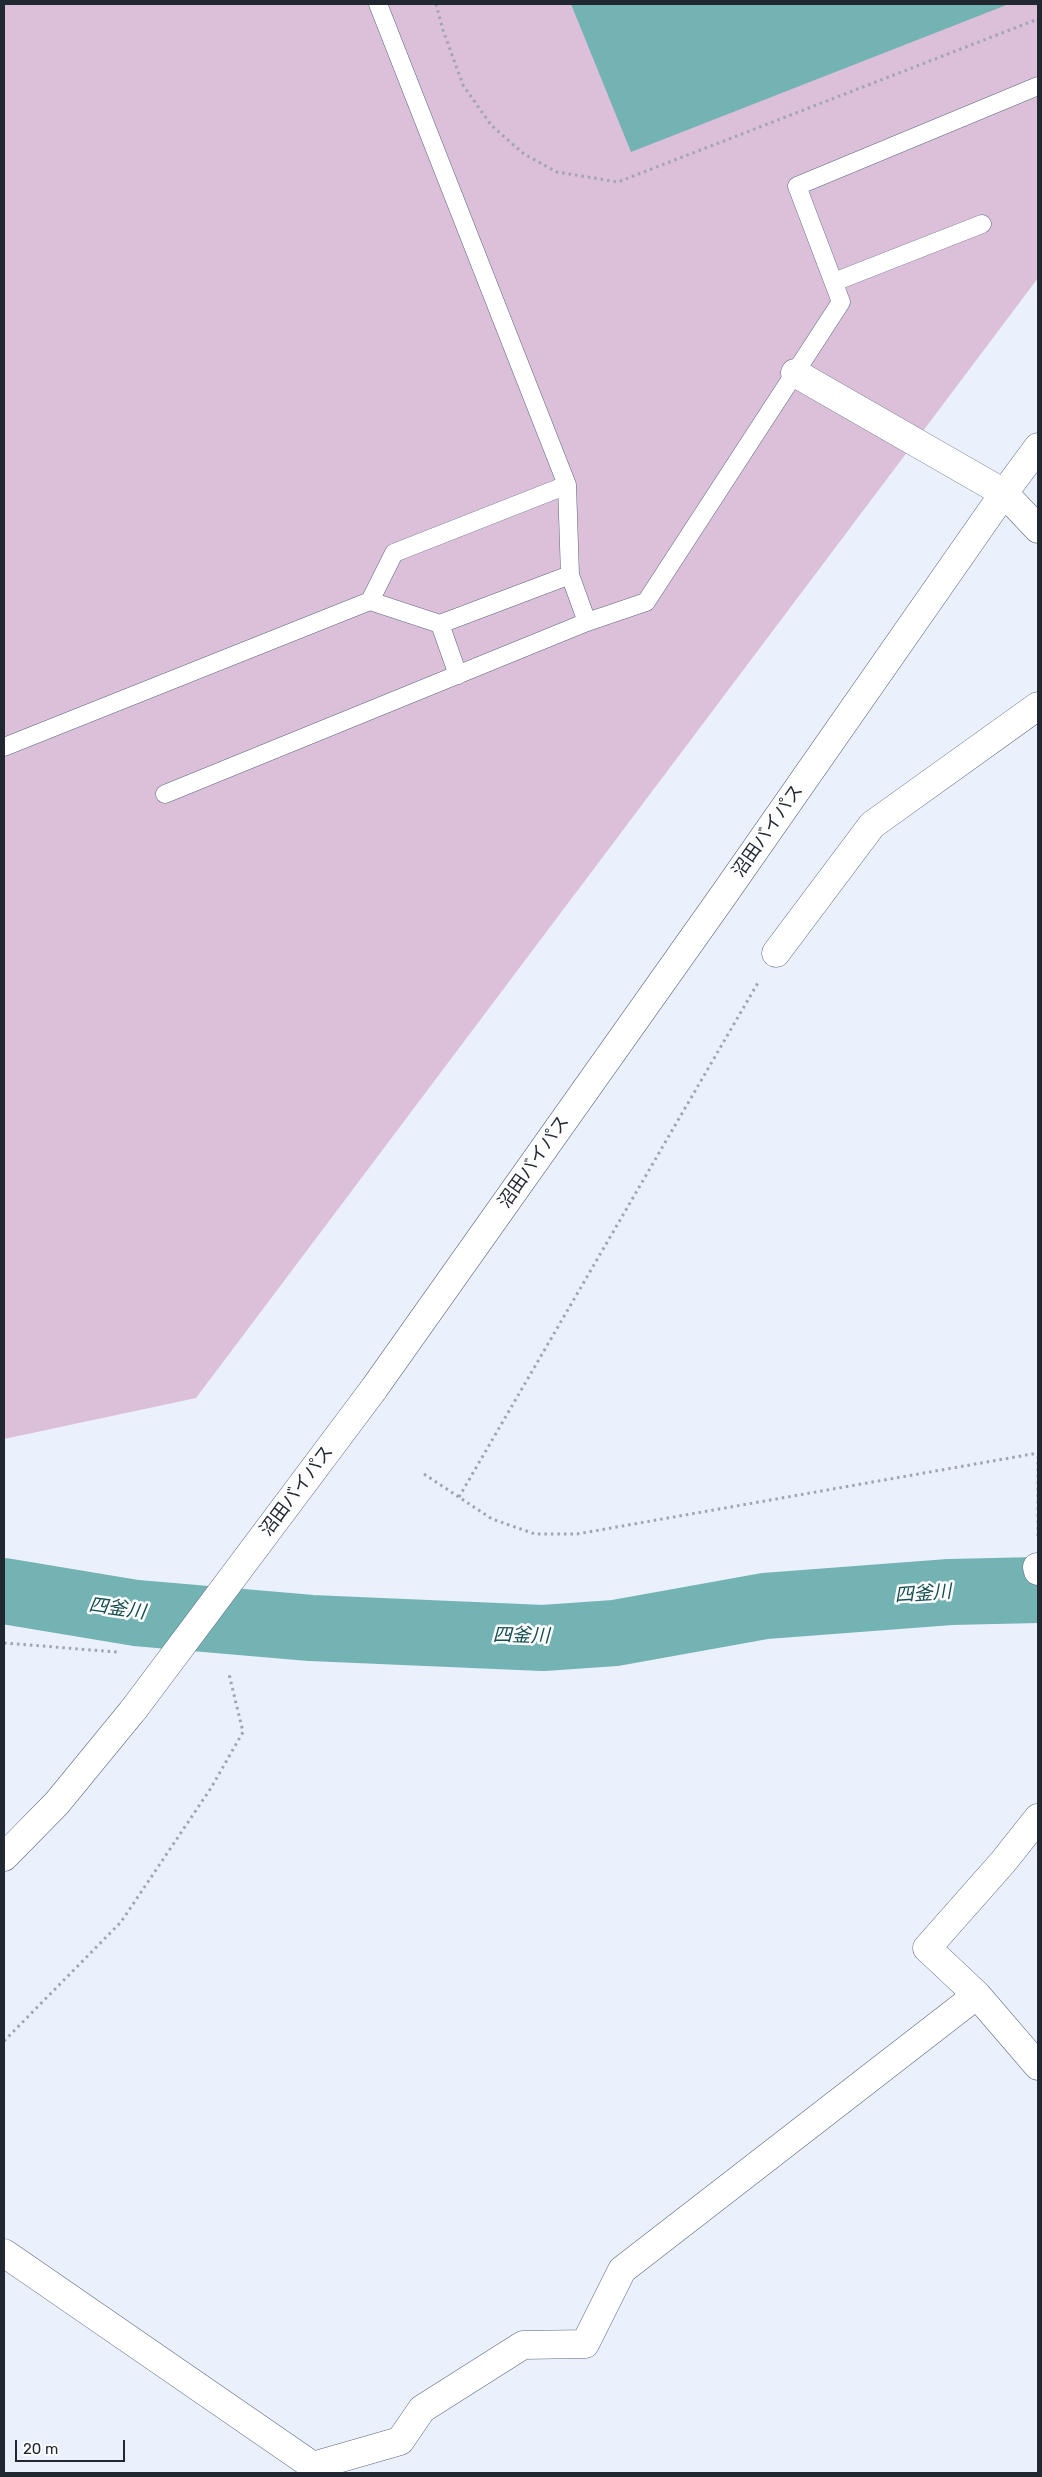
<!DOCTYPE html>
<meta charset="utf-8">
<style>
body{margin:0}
#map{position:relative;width:1042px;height:2477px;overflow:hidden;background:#eaf0fc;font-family:Rubik,sans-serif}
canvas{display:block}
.frame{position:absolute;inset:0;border:5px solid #222832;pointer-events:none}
.scale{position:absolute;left:15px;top:2440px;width:110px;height:22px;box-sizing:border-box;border:2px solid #222832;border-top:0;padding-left:6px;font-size:15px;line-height:18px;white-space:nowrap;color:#222832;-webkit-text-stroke:4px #fdfdfd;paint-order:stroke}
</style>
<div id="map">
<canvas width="1042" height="2477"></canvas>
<div class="frame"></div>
<div class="scale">20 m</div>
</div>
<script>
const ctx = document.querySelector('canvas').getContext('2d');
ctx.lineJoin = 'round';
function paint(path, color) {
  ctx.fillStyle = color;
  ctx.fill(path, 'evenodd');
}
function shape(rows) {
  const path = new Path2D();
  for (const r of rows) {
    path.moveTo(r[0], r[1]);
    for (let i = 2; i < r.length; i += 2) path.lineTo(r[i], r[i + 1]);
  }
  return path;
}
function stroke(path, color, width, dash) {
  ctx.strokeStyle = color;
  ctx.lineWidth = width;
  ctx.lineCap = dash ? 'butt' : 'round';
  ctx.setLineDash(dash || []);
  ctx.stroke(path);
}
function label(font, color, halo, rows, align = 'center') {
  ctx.font = font + ' Rubik,"Noto Sans JP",sans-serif';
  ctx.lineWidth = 5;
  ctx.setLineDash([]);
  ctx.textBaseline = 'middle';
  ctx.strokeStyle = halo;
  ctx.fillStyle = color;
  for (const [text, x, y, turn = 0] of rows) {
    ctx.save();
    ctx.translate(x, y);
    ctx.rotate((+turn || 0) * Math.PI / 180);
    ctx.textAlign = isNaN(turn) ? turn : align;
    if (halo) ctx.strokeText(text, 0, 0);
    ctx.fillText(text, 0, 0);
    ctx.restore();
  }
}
const green = shape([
 [4,4,1038,4,1038,278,196,1398,4,1439]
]);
const water = shape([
 [571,4,1009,4,631,152]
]);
const river = shape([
 [4,1591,136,1613,311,1628,543,1638,615,1633,765,1606,950,1592,1038,1590]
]);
const path = shape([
 [436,4,443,30,463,85,491,125,524,154,557,172,618,182,1038,19],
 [424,1474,492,1519,535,1534,577,1534,1038,1453],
 [459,1497,759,981],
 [1038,1536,1038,1457],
 [4,1643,117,1652],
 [4,2041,121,1922,211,1788,243,1732,229,1674]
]);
const service = shape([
 [378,4,567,485,570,575,587,622],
 [834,282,982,224],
 [370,601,394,553,567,485],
 [440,624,458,675],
 [4,747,370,601,440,624,570,575],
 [165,794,587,622,646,602,841,302,797,186,1038,86]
]);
const minor = shape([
 [1004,493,1038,529],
 [776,953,872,825,1038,706],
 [1037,1567,1038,1571],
 [1038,1818,1003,1862,927,1948,977,1995,1038,2066],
 [4,2253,313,2466],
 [313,2466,400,2441,422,2409,523,2345,585,2344,622,2270,977,1995]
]);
const tertiary = shape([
 [795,373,1004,493]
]);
const trunk = shape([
 [373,1390,725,893,1004,493,1038,447],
 [4,1857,57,1803,134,1709]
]);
const trunkBridge = shape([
 [134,1709,373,1390]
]);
const streetNames = [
 ["沼田バイパス",768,831,-55],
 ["沼田バイパス",534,1162,-55],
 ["沼田バイパス",297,1491,-53]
];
const waterNames = [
 ["四釜川",923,1594,-4],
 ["四釜川",117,1609,8],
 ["四釜川",521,1636,1]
];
paint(green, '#dcbfd8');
paint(water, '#73b3b3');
stroke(river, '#73b3b3', 66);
stroke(service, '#5a6880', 19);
stroke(minor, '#5a6880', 29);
stroke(tertiary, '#5a6880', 29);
stroke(trunk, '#5a6880', 29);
stroke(path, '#9fa5b1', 3, [2.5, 4]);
stroke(service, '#fff', 18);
stroke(minor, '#fff', 28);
stroke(tertiary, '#fff', 28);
stroke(trunk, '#fff', 28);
stroke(trunkBridge, '#5a6880', 29, []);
stroke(trunkBridge, '#fff', 28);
label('18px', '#222832', '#fdfdfd', streetNames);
label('italic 19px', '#164f50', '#fdfdfd', waterNames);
</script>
